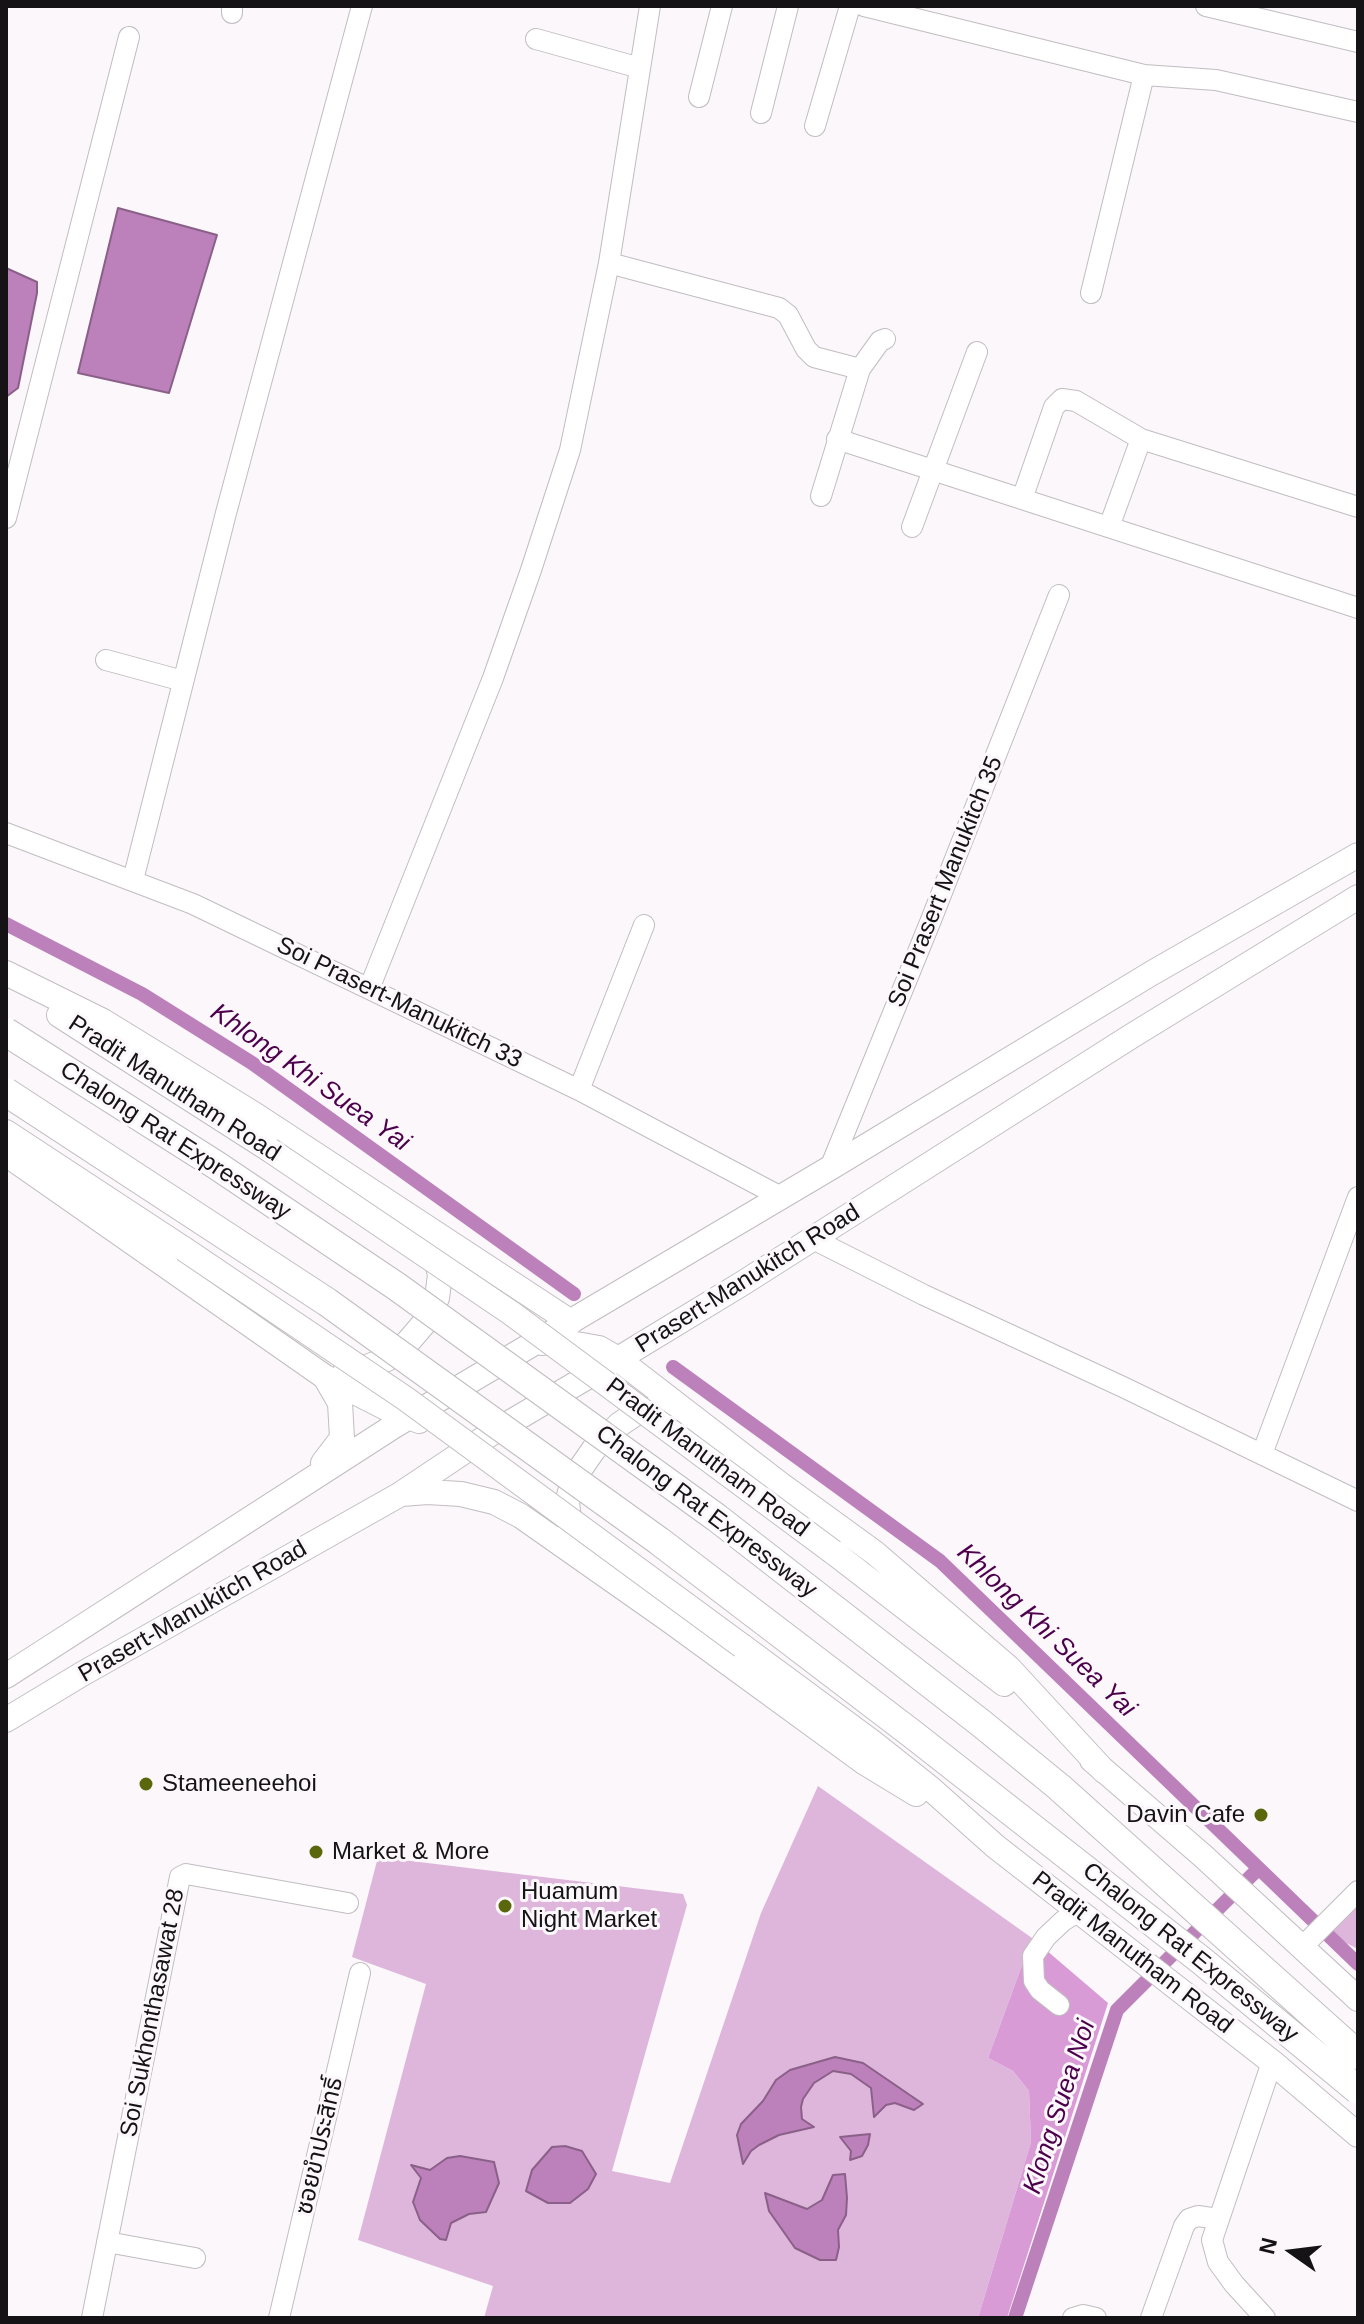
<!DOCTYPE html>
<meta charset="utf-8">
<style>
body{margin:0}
#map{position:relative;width:1364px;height:2324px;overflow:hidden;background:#fbf7fb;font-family:Helvetica,sans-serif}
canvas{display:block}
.frame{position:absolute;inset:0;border:8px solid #151315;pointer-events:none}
.north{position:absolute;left:1252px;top:2212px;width:80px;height:80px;-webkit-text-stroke:6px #fbf7fb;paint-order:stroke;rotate:284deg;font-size:22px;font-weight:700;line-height:32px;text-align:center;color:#151315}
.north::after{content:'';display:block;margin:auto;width:28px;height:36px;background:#151315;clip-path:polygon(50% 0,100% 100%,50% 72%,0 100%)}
</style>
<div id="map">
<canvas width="1364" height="2324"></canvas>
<div class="frame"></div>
<div class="north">N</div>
</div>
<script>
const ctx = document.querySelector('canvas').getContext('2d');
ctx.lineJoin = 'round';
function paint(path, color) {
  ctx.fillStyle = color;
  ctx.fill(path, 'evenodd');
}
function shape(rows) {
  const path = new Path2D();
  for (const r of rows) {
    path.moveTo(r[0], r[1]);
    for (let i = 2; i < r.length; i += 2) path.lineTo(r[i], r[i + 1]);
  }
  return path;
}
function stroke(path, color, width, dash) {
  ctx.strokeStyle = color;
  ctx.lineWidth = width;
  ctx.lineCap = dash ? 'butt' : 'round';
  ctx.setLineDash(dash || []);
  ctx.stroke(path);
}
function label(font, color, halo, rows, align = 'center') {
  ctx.font = font + ' Helvetica,"Noto Sans Thai",sans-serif';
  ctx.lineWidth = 6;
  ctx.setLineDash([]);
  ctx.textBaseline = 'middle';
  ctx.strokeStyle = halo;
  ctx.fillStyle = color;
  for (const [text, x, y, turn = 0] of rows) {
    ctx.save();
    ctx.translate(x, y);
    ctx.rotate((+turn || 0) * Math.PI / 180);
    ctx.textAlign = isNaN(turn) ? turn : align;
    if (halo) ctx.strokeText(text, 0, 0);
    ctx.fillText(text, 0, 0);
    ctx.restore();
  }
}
const green = shape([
 [818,1786,1032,1938,988,2058,1013,2071,1029,2091,1031,2142,978,2318,484,2318,493,2286,358,2240,426,1984,352,1957,378,1857,683,1894,687,1905,612,2171,670,2183,761,1913],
 [863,2063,888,2082,910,2094,923,2105,914,2110,895,2103,886,2105,871,2088,851,2074,833,2071,814,2083,803,2099,801,2107,802,2119,813,2127,779,2135,759,2145,751,2151,744,2162,741,2124,763,2101,776,2080],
 [447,2158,469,2214,451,2223,412,2166,430,2170],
 [828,2185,846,2215,838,2230,839,2247,795,2248,769,2211,765,2194,807,2209,822,2200],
 [1358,1891,1358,1949,1326,1933]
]);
const forest = shape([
 [1032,1938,1108,2003,1007,2318,978,2318,1031,2142,1029,2091,1013,2071,988,2058]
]);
const water = shape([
 [118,208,217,235,169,393,78,373,118,208],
 [6,268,37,282,37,293,18,388,6,397,6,268],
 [835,2057,863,2063,923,2104,914,2110,895,2103,886,2105,874,2117,871,2088,851,2074,833,2071,814,2083,803,2099,801,2107,802,2119,814,2127,779,2135,759,2145,751,2151,743,2164,737,2135,741,2124,763,2101,776,2080,790,2070,835,2057],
 [870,2134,868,2145,862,2156,850,2160,851,2151,840,2137,870,2134],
 [565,2146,582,2151,596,2174,588,2189,570,2203,548,2203,526,2191,532,2170,552,2147,565,2146],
 [460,2156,494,2162,499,2183,486,2212,469,2214,451,2223,446,2240,440,2239,420,2220,413,2202,421,2178,411,2165,430,2170,447,2158,460,2156],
 [845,2174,847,2198,846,2215,838,2230,839,2247,836,2260,820,2260,795,2248,769,2211,765,2193,807,2209,822,2200,833,2175,845,2174]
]);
const canal = shape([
 [6,924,142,994,252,1063,574,1294],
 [673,1367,940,1561,1358,1964],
 [1015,2318,1117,2010,1258,1869]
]);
const minor = shape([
 [864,6,1144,75,1216,80,1358,112],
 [1206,6,1358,42],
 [232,13,232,6],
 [536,39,640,68],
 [699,97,722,6],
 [761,113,788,6],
 [815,126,850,6],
 [609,263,779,308,788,315,806,349,814,357,860,369],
 [1091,293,1144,75],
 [837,439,1358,608],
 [821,496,860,369,880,341,885,339],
 [1022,499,1054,407,1062,399,1076,401,1141,439,1358,507],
 [6,518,129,37],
 [912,527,977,352],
 [1109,527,1141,439],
 [106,660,183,681],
 [6,833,193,904,579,1090,781,1197],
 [133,880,226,513,362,6],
 [369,989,493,678,531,570,570,450,609,263,650,6],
 [579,1090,644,925],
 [830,1168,931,920,1059,595],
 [813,1239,924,1295,1123,1387,1358,1501],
 [1262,1454,1358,1197],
 [1302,1947,1358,1891],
 [1059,2005,1040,1990,1034,1981,1033,1956,1046,1937,1063,1921,1079,1911],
 [107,2242,195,2258],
 [92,2318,180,1877,186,1874,348,1903],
 [279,2318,360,1973],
 [1073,2318,1083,2315,1096,2318],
 [1151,2318,1184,2226,1189,2219,1198,2216,1218,2219],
 [1265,2318,1234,2284,1218,2262,1212,2240,1272,2062]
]);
const major = shape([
 [6,973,103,1021,160,1056,257,1116,571,1322],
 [59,1015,270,1150],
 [6,1132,184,1249],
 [6,1154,325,1377,340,1403,342,1438,323,1463],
 [541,1343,559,1341,599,1348,618,1359,780,1484,875,1553,1008,1667,1104,1771],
 [346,1369,367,1367,387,1359,408,1342,426,1321,437,1298,440,1275,435,1254,432,1247],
 [325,1377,386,1408,419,1421],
 [402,1494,427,1492,461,1494,494,1502,521,1516,669,1620,865,1763,916,1794],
 [571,1533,567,1503,570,1492,576,1475,594,1449,620,1424,638,1412,660,1408],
 [833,1552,1004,1684],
 [742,1646,872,1742,930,1788,995,1846,1272,2062,1358,2135],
 [6,1676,394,1426,830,1168,1152,973,1358,855],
 [6,1720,82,1674,399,1495,492,1433,618,1359,743,1283,1130,1037,1358,897],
 [1092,1760,1203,1856,1358,1999]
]);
const majorBridge = shape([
 [270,1150,511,1313,833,1552],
 [184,1249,406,1399,742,1646]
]);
const highwayBridge = shape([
 [6,1032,216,1165,396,1286,717,1518,982,1724,1059,1787,1358,2055],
 [6,1092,327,1302,659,1541,911,1733,1202,1961,1358,2090]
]);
const markers = [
 [146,1784,8,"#5a670d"],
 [1261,1815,8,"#5a670d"],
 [316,1852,8,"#5a670d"],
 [505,1906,8,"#5a670d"]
];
const streetNames = [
 ["Soi Prasert Manukitch 35",946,882,-68],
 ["Soi Prasert-Manukitch 33",399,1003,26],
 ["Pradit Manutham Road",174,1089,33],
 ["Chalong Rat Expressway",175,1141,33],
 ["Prasert-Manukitch Road",748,1279,-32],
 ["Pradit Manutham Road",707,1458,37],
 ["Chalong Rat Expressway",706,1512,37],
 ["Prasert-Manukitch Road",193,1612,-30],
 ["Pradit Manutham Road",1132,1953,38],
 ["Chalong Rat Expressway",1190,1953,39],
 ["Soi Sukhonthasawat 28",153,2013,-79],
 ["ซอยขำประสิทธิ์",320,2146,-77]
];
const poiNames = [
 ["Stameeneehoi",162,1784],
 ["Davin Cafe",1245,1815,"right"],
 ["Market & More",332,1852],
 ["Huamum",521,1892],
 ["Night Market",521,1920]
];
const waterNames = [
 ["Khlong Khi Suea Yai",310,1078,35],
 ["Khlong Khi Suea Yai",1046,1631,44],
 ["Klong Suea Noi",1060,2107,-72]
];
paint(green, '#deb6db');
paint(forest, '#d99bd6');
paint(water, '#bc81ba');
stroke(water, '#8a6088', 2);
stroke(canal, '#bc81ba', 14);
stroke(minor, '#c1bdc0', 22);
stroke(major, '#c1bdc0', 26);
stroke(minor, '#fff', 20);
stroke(major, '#fff', 24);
stroke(majorBridge, '#c1bdc0', 26, []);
stroke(highwayBridge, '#c1bdc0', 30, []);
stroke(majorBridge, '#fff', 24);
stroke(highwayBridge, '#fff', 28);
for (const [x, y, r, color] of markers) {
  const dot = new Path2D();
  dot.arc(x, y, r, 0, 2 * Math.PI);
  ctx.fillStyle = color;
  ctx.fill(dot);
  stroke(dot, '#fbf7fb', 3);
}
label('24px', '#151315', '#fbf7fb', streetNames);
label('24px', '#151315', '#fbf7fb', poiNames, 'left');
label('italic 26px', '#4c004c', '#fbf7fb', waterNames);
</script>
